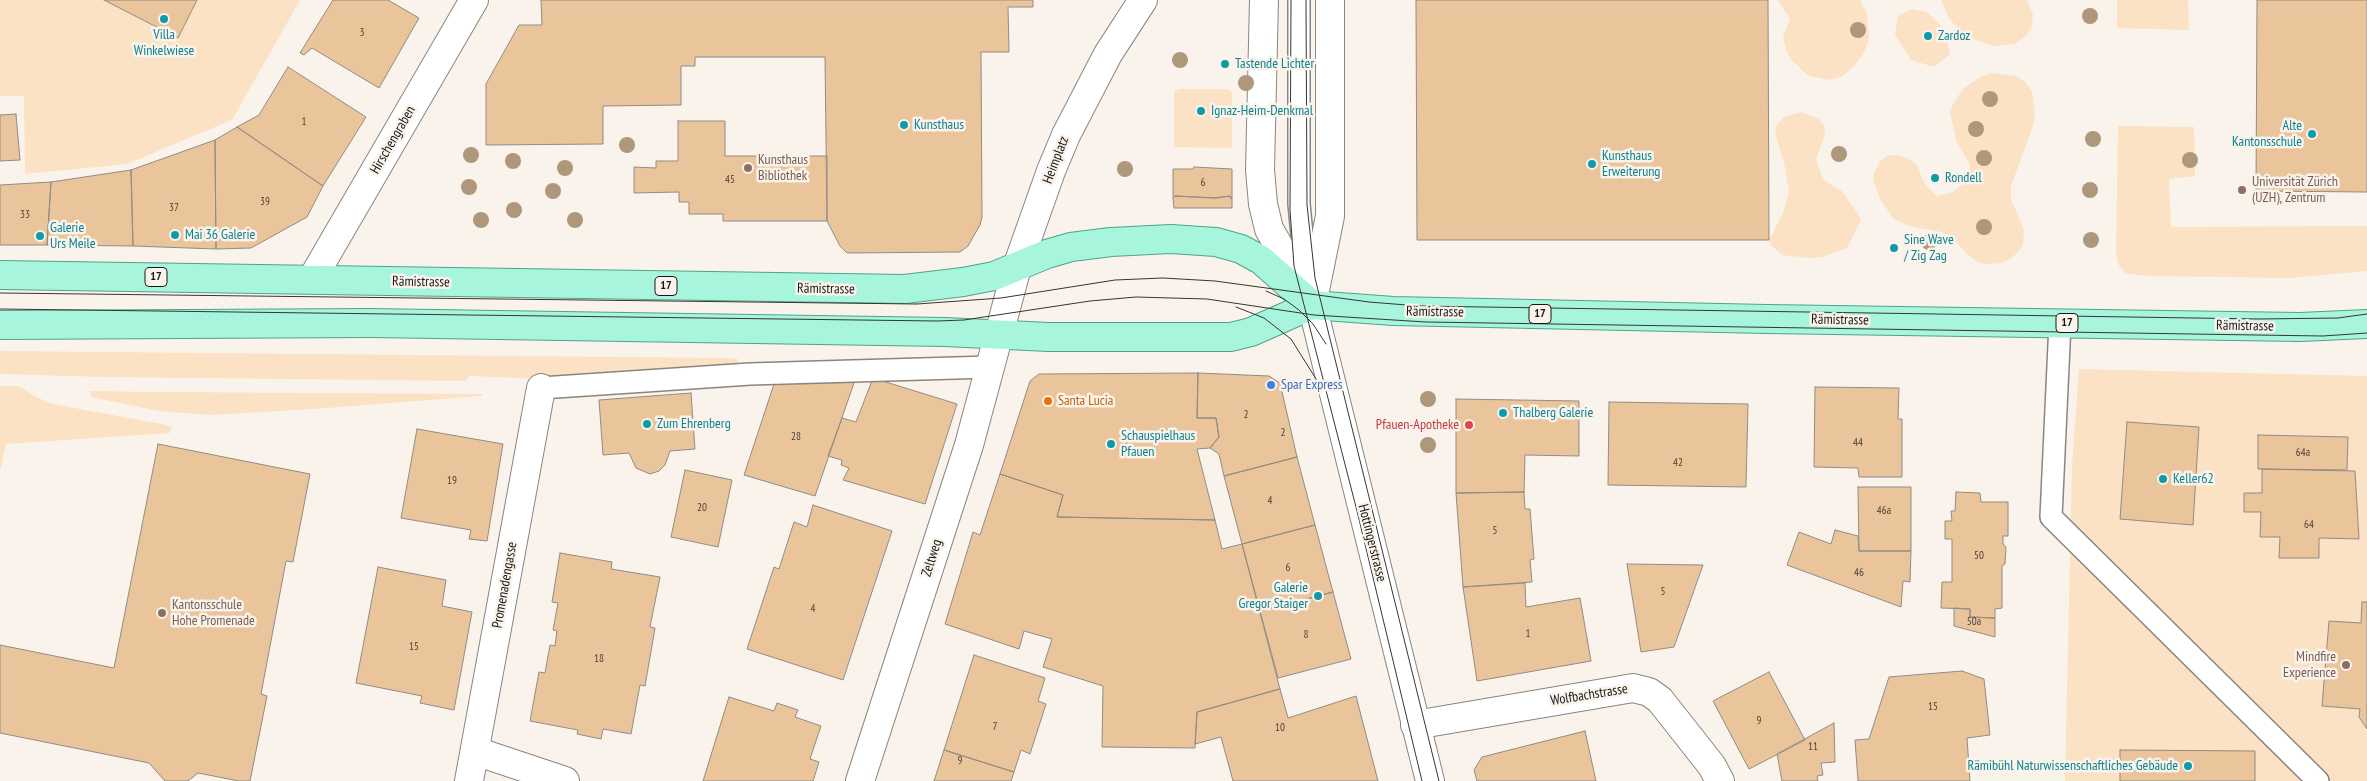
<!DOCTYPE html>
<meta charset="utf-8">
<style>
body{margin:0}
canvas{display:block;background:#f9f3ec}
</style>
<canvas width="2367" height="781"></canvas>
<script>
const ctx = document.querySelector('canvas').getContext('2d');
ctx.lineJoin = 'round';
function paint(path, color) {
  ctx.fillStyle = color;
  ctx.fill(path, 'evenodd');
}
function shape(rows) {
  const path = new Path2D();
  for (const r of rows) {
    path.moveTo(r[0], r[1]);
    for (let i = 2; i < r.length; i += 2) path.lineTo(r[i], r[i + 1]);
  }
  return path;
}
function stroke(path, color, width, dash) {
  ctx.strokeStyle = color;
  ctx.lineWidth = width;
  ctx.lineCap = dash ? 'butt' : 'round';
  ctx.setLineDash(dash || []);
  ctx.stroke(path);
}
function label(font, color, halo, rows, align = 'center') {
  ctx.font = font + ' "PT Sans Narrow",sans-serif';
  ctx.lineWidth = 5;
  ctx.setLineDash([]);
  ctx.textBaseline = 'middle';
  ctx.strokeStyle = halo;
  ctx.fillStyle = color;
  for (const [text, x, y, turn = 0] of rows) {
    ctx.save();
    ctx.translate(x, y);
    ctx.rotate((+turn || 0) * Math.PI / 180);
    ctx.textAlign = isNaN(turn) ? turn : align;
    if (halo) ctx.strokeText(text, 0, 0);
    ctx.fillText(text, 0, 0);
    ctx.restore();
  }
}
const green = shape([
 [0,0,300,0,232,120,127,164,25,174,24,96,0,96],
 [1778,0,1860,0,1867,14,1869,38,1864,53,1855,65,1843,76,1830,80,1808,76,1790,58,1786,50,1783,37,1790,19],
 [1941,0,2027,0,2033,15,2032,25,2026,36,2015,44,1995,46,1986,44,1969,37,1959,29,1950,20],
 [2117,0,2188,0,2189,30,2117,28],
 [1912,9,1927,12,1945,30,1950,54,1934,67,1911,60,1895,35,1898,16],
 [1991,73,2016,76,2025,82,2032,91,2035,114,2032,129,2011,186,2011,199,2024,230,2023,246,2013,257,2002,263,1988,264,1980,263,1969,256,1954,240,1941,232,1908,226,1894,219,1881,201,1873,180,1874,173,1880,161,1889,155,1898,155,1908,158,1917,165,1924,183,1936,196,1953,192,1963,184,1970,165,1956,140,1950,112,1954,102,1963,89,1980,77],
 [1179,89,1228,89,1232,93,1232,148,1174,147,1174,92],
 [1802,112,1819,119,1824,126,1825,135,1816,159,1821,174,1825,181,1842,191,1858,214,1861,221,1847,248,1822,257,1808,258,1782,255,1772,246,1769,240,1783,213,1789,192,1785,167,1775,133,1777,124,1784,117],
 [2118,126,2194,127,2195,176,2169,179,2171,227,2367,226,2367,271,2290,278,2146,276,2125,273,2118,264,2116,254],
 [0,351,727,358,738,359,739,366,542,379,469,376,466,381,104,377,0,374],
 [2079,369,2367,376,2367,781,2065,781,2072,465],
 [0,386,19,386,36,397,53,404,172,426,170,433,6,444,0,471],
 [90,391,155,392,483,394,481,396,314,409,209,415,159,411,91,397]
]);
const building = shape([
 [104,0,197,0,178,38,104,0],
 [333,0,388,0,419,18,379,88,312,48,304,55,300,53,333,0],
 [541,0,1033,0,1033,7,1008,7,1009,52,981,52,982,217,980,225,968,246,960,252,847,253,840,246,827,221,825,57,695,57,695,66,681,66,681,105,603,106,603,144,486,145,486,84,519,25,542,25,541,0],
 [1416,0,1768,0,1769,240,1417,240,1416,0],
 [2257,0,2367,0,2367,192,2256,191,2257,0],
 [288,67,366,117,323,186,237,127,259,115,288,67],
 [16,114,20,160,0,161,0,115,16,114],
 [678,121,725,121,725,156,827,156,827,221,723,221,723,214,689,214,689,202,679,202,679,192,634,193,634,167,656,168,656,161,678,161,678,121],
 [237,127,323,186,307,217,251,248,216,249,215,140,237,127],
 [215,140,216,249,133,246,131,170,215,140],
 [1194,167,1232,169,1232,198,1230,198,1230,196,1215,198,1175,196,1173,198,1173,169,1193,169,1194,167],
 [131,170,133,246,47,245,51,182,131,170],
 [51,182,47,245,0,245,0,185,51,182],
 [1175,196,1215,198,1230,196,1230,198,1232,198,1232,208,1174,208,1173,198,1175,196],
 [1198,373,1269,376,1280,383,1297,457,1224,476,1219,454,1210,448,1219,437,1216,418,1197,418,1198,373],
 [1198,373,1197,418,1216,418,1219,437,1210,448,1197,449,1215,520,1057,517,1063,495,1000,474,1030,381,1039,374,1198,373],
 [873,378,957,404,925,504,843,480,849,468,841,465,842,460,828,456,842,418,856,422,873,378],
 [855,380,815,496,744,475,774,384,855,380],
 [1815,387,1899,388,1898,419,1902,419,1902,477,1859,477,1858,468,1814,467,1815,387],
 [691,393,695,449,670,451,665,465,659,471,650,474,636,468,629,453,603,455,599,400,691,393],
 [1456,399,1579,401,1579,456,1525,455,1524,492,1456,493,1456,399],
 [1609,402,1748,404,1746,487,1608,485,1609,402],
 [2127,422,2199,427,2193,525,2120,519,2127,422],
 [417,429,503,444,487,541,469,539,471,530,401,518,417,429],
 [2258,435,2348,437,2347,470,2258,469,2258,435],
 [158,444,310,474,293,562,286,561,261,694,267,696,250,781,239,781,198,773,188,781,165,781,149,763,0,733,0,645,114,668,158,444],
 [1297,457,1315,525,1242,544,1224,476,1297,457],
 [2262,469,2355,471,2359,539,2319,538,2319,558,2279,558,2280,537,2260,537,2261,512,2244,512,2244,493,2262,493,2262,469],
 [685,470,732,480,718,547,671,537,685,470],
 [1000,474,1063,495,1057,517,1215,520,1222,549,1242,544,1280,689,1197,712,1195,748,1102,747,1103,686,1043,667,1052,639,1024,631,1019,649,945,624,973,532,980,535,1000,474],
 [1858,487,1911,487,1911,551,1859,551,1858,487],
 [1524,492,1525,509,1530,509,1534,559,1530,560,1532,582,1463,587,1456,493,1524,492],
 [1956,492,1980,493,1981,502,2008,502,2008,536,2003,536,2003,544,2006,547,2005,564,2002,566,2002,608,1995,609,1995,618,1970,617,1970,609,1941,608,1942,582,1952,582,1952,539,1945,539,1945,521,1952,521,1951,511,1955,511,1956,492],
 [813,505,892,531,843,680,747,649,774,567,779,569,794,522,807,527,813,505],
 [1315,525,1333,592,1260,611,1242,544,1315,525],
 [1835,530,1858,536,1859,551,1911,551,1910,582,1903,581,1901,607,1787,565,1799,532,1831,544,1835,530],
 [560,553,612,562,611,569,660,577,650,627,655,628,645,686,640,685,631,734,603,729,601,739,577,734,578,730,530,721,539,672,545,673,550,645,555,646,557,631,553,630,558,603,552,602,560,553],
 [1627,564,1703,565,1674,647,1641,652,1627,564],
 [378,567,446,580,442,606,472,612,454,710,420,703,422,696,356,683,378,567],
 [1525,583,1526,607,1580,598,1591,661,1477,681,1463,587,1525,583],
 [1333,592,1351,659,1278,678,1260,611,1333,592],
 [2362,602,2367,602,2367,729,2359,717,2360,709,2322,706,2329,621,2361,623,2362,602],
 [1954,608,1970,609,1970,617,1995,618,1995,637,1954,626,1954,608],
 [974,655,1045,678,1038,701,1046,704,1030,754,1021,750,1014,772,944,750,974,655],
 [1962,671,1984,679,1990,735,1967,738,1970,781,1858,781,1855,740,1869,739,1889,677,1962,671],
 [1769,672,1805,740,1749,769,1713,701,1769,672],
 [1280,689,1288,718,1356,696,1378,781,1233,781,1221,737,1195,744,1197,712,1280,689],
 [729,697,774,711,777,703,798,710,795,717,821,726,810,759,819,762,813,781,703,781,729,697],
 [1834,723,1835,762,1821,763,1823,775,1817,776,1818,781,1782,781,1777,754,1834,723],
 [1585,731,1596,781,1477,781,1474,770,1482,757,1585,731],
 [944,750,1014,772,1011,781,934,781,944,750],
 [2120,750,2255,751,2255,781,2120,781,2120,750]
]);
const service = shape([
 [1299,0,1299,204,1304,255,1310,292],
 [2060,323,2051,517,2318,781],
 [541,388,750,374,990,367]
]);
const minor = shape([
 [1415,725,1633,688,1649,692,1660,700,1712,766,1720,781],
 [475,751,565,781],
 [469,781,541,388]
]);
const tertiary = shape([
 [1264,0,1260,170,1263,204,1269,229,1310,301],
 [312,279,474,0],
 [1312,305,1330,216,1330,0],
 [860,781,969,445,1017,267,1051,171,1066,135,1108,54,1143,0]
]);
const secondary = shape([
 [1312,305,1430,781]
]);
const primary = shape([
 [0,275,905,289,963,282,994,276,1047,254,1071,247,1111,242,1171,239,1216,242,1241,249,1261,260,1312,305],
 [0,325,370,323,945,332,1049,337,1231,337,1251,332,1312,305,1393,311,1767,319,2300,327,2367,324]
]);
const tram = shape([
 [1291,0,1290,210,1294,266,1357,511,1422,781],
 [1306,0,1307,205,1315,278,1439,781],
 [1266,291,1284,299,1299,310,1313,324,1326,344],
 [0,293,917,304,1001,298,1115,280,1163,278,1215,281,1369,302,1419,306,2259,319,2338,318,2367,314],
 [1236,307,1264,318,1291,339,1318,382],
 [0,309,937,321,964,320,1090,301,1136,297,1207,299,1314,315,1426,322,2256,335,2323,336,2367,333]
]);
const trees = [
 [2090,16],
 [1858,30],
 [1180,60],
 [1246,83],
 [1990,99],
 [1976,129],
 [2093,139],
 [627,145],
 [1839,154],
 [471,155],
 [1984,158],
 [2190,160],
 [513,161],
 [565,168],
 [1125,169],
 [469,187],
 [2090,190],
 [553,191],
 [514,210],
 [481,220],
 [575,220],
 [1984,227],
 [2091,240],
 [1929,242],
 [1428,399],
 [1428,445]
];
const markers = [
 [164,19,5,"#0f9aa8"],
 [1928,36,5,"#0f9aa8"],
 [1225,64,5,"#0f9aa8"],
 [1201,111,5,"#0f9aa8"],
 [904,125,5,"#0f9aa8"],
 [2312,134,5,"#0f9aa8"],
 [1592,164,5,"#0f9aa8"],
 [748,168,5,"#8d6e63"],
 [1935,178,5,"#0f9aa8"],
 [2242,190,5,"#8d6e63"],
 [175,235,5,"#0f9aa8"],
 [40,236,5,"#0f9aa8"],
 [1894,248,5,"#0f9aa8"],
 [1271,385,5,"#3f7fe0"],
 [1048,401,5,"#e8710a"],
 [1503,413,5,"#0f9aa8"],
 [647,424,5,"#0f9aa8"],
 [1469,425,5,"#e0444e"],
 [1111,444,5,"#0f9aa8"],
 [2163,479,5,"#0f9aa8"],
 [1318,596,5,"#0f9aa8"],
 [162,613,5,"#8d6e63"],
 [2346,665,5,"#8d6e63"],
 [2188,766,5,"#0f9aa8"]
];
const numberNames = [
 ["3",362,33],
 ["1",304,122],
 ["45",730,180],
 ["6",1203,183],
 ["39",265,202],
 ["37",174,208],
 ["33",25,215],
 ["2",1246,415],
 ["2",1283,433],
 ["28",796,437],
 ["44",1858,443],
 ["64a",2303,453],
 ["42",1678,463],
 ["19",452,481],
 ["4",1270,501],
 ["20",702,508],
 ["46a",1884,511],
 ["64",2309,525],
 ["5",1495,531],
 ["50",1979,556],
 ["6",1288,568],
 ["46",1859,573],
 ["5",1663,592],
 ["4",813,609],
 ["50a",1974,622],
 ["1",1528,634],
 ["8",1306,635],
 ["15",414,647],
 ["18",599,659],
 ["15",1933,707],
 ["9",1759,721],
 ["7",995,727],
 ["10",1280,728],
 ["11",1813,747],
 ["9",960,761]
];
const shields = [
 [156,277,22],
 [666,286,22],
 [1540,314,22],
 [2067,323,22]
];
const shieldNames = [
 ["17",156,277],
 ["17",666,286],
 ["17",1540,314],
 ["17",2067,323]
];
const cultureNames = [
 ["Villa",164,35,"center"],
 ["Winkelwiese",164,51,"center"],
 ["Zardoz",1938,36],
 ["Tastende Lichter",1235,64],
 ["Ignaz-Heim-Denkmal",1211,111],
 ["Kunsthaus",914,125],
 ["Alte",2302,126,"right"],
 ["Kantonsschule",2302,142,"right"],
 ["Kunsthaus",1602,156],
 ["Erweiterung",1602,172],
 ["Rondell",1945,178],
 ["Galerie",50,228],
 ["Urs Meile",50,244],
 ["Mai 36 Galerie",185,235],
 ["Sine Wave",1904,240],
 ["/ Zig Zag",1904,256],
 ["Thalberg Galerie",1513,413],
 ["Zum Ehrenberg",657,424],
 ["Schauspielhaus",1121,436],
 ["Pfauen",1121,452],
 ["Keller62",2173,479],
 ["Galerie",1308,588,"right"],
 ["Gregor Staiger",1308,604,"right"],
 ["Rämibühl Naturwissenschaftliches Gebäude",2178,766,"right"]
];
const streetNames = [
 ["Hirschengraben",393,140,-60],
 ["Heimplatz",1056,160,-69],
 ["Rämistrasse",421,282,1],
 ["Rämistrasse",826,289,1],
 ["Rämistrasse",1435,312,1],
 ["Rämistrasse",1840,320,1],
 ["Rämistrasse",2245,326,1],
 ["Hottingerstrasse",1372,543,76],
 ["Zeltweg",932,558,-72],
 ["Promenadengasse",505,585,-80],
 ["Wolfbachstrasse",1589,695,-9]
];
const educationNames = [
 ["Kunsthaus",758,160],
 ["Bibliothek",758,176],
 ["Universität Zürich",2252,182],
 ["(UZH), Zentrum",2252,198],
 ["Kantonsschule",172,605],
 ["Hohe Promenade",172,621],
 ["Mindfire",2336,657,"right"],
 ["Experience",2336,673,"right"]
];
const shopNames = [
 ["Spar Express",1281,385]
];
const foodNames = [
 ["Santa Lucia",1058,401]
];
const healthNames = [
 ["Pfauen-Apotheke",1459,425]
];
paint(green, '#fbe2c5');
paint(building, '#eac49a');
stroke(building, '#918c85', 1);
stroke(service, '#8b857f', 24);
stroke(minor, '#8b857f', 30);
stroke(tertiary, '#8b857f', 30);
stroke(secondary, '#8b857f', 30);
stroke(primary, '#50a388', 30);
stroke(service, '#fff', 21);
stroke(minor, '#fff', 28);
stroke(tertiary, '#fff', 28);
stroke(secondary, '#fff', 28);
stroke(primary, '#a7f5dd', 28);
stroke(tram, '#383532', 1);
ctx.fillStyle = '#ae977a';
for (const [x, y] of trees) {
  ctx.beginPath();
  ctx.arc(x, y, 8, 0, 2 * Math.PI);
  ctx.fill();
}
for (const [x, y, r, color] of markers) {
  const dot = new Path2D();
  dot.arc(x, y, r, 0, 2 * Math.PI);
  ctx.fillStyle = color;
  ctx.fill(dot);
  stroke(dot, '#f9f3ec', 2);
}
label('11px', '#4d4236', null, numberNames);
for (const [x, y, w] of shields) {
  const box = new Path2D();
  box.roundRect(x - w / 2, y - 9.5, w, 19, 4);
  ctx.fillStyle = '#f9f3ec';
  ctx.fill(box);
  stroke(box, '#191715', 1);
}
label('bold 12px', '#191715', null, shieldNames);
label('14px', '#0d838f', '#f9f3ec', cultureNames, 'left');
label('14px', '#191715', '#f9f3ec', streetNames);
label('14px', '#785e54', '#f9f3ec', educationNames, 'left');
label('14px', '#366cbe', '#f9f3ec', shopNames, 'left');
label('14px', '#c56008', '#f9f3ec', foodNames, 'left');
label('14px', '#be3a42', '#f9f3ec', healthNames, 'right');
</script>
